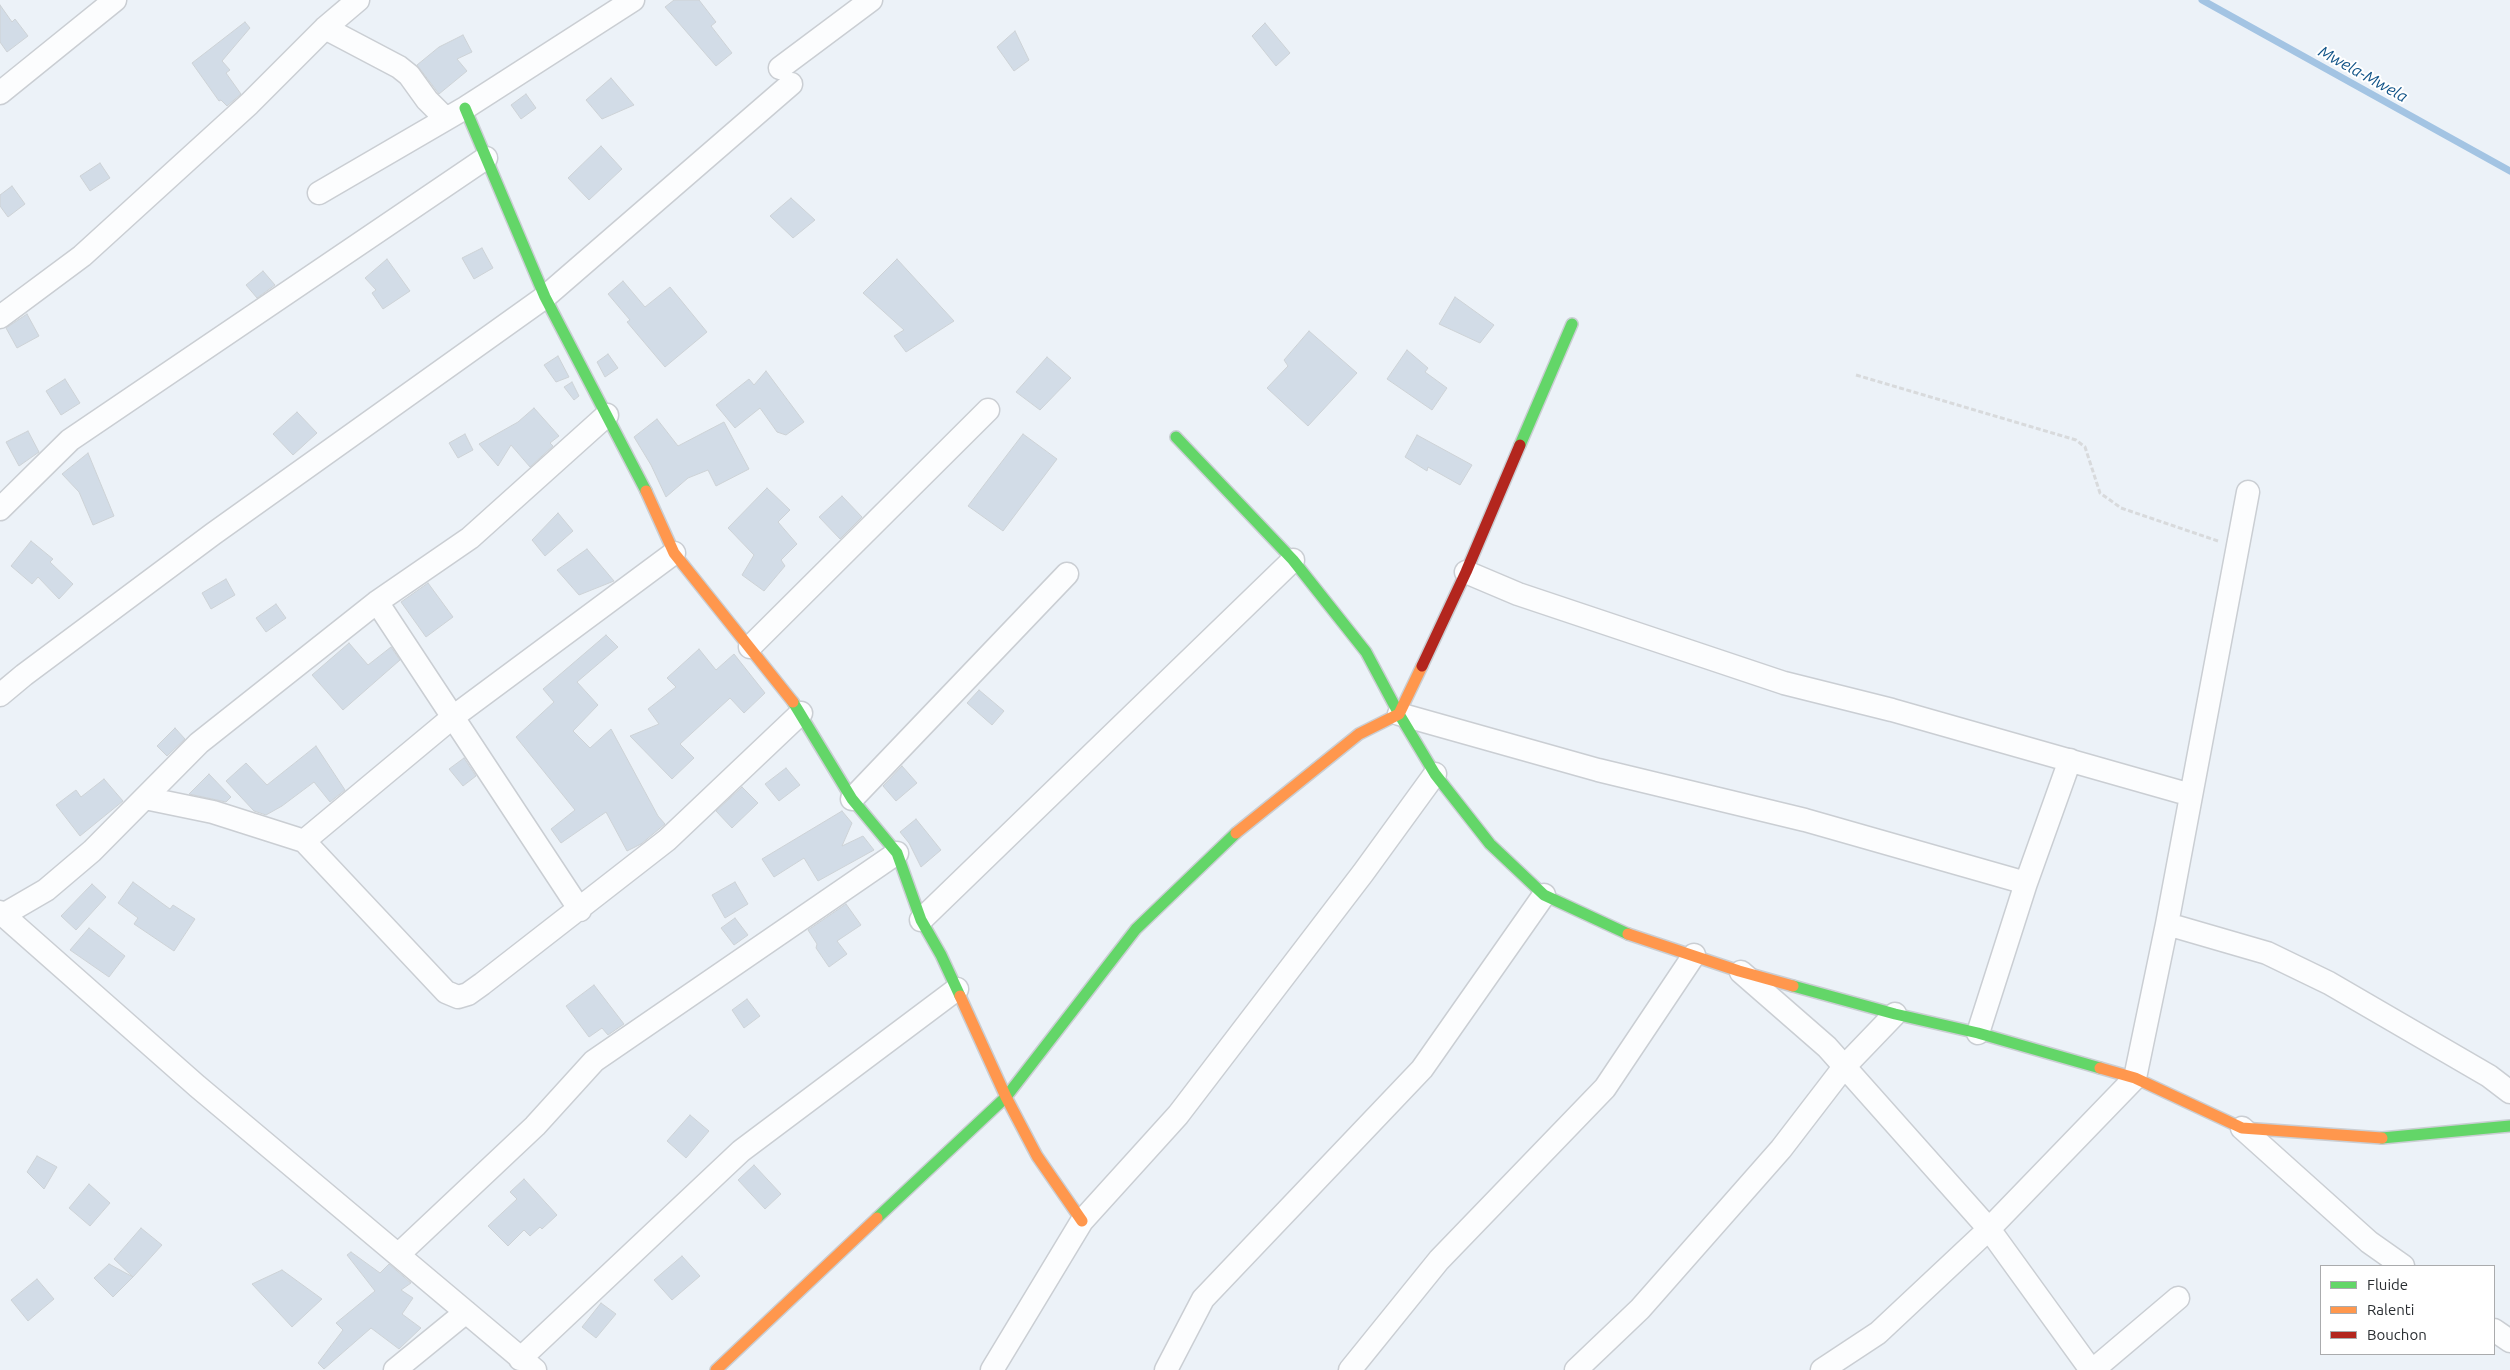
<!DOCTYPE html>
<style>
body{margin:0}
#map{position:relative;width:2510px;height:1370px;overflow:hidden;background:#ecf2f8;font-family:Ubuntu,sans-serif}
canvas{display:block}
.legend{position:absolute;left:2320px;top:1265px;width:175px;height:90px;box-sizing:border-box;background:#fff;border:1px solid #aaabad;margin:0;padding:6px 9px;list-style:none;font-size:15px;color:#2a2e32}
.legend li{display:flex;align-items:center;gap:10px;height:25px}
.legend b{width:25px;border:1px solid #aaabad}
</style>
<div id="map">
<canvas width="2510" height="1370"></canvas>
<ul class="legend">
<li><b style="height:6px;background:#63d668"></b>Fluide</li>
<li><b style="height:6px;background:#ff974d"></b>Ralenti</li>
<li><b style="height:6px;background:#b3261e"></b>Bouchon</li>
</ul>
</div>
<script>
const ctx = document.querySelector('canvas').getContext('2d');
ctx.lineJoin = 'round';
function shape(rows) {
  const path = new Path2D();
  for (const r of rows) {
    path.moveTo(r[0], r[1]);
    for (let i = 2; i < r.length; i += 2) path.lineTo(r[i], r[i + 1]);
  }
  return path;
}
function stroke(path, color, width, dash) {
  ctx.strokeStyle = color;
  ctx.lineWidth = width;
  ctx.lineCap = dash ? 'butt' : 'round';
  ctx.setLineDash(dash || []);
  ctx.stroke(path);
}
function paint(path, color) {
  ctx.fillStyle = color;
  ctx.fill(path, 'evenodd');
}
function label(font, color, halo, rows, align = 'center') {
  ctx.font = font + ' Ubuntu,sans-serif';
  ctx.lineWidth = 4;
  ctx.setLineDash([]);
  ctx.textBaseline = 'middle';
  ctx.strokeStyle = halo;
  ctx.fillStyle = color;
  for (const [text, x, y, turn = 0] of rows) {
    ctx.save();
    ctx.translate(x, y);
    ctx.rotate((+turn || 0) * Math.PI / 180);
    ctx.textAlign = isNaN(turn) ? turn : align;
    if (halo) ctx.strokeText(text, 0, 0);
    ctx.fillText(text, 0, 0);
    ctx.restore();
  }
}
const stream = shape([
 [2202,0,2510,171]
]);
const building = shape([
 [674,0,699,0,716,22,711,26,732,53,716,66,665,7,674,0],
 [0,5,12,22,15,19,28,36,7,52,0,42,0,5],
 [245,22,250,28,222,61,230,70,226,73,241,94,227,106,221,100,219,101,192,63,245,22],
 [1265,23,1290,53,1276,66,1252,36,1265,23],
 [1015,31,1029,60,1014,71,997,47,1015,31],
 [463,35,472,52,457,59,467,71,439,94,417,65,439,47,463,35],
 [611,78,634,105,602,119,586,100,611,78],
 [526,94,536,108,521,119,511,105,526,94],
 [601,146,622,169,589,200,568,178,601,146],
 [100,163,110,178,90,191,80,176,100,163],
 [12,186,25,204,8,217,0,206,0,195,12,186],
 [791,198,815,220,793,238,770,216,791,198],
 [482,248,493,268,474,279,462,258,482,248],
 [387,259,410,291,383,309,372,293,376,290,365,278,387,259],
 [897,259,954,321,906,352,894,336,904,330,863,293,897,259],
 [263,271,275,285,257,298,246,285,263,271],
 [623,281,645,307,670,287,707,332,665,367,627,322,630,320,608,294,623,281],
 [1455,297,1494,325,1480,343,1439,324,1455,297],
 [27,314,39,336,17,348,6,328,27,314],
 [1309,331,1357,373,1308,426,1267,388,1288,366,1284,360,1309,331],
 [1407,350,1428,368,1425,372,1447,388,1432,410,1387,379,1407,350],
 [608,354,618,368,605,377,597,362,608,354],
 [558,356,569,377,556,382,544,365,558,356],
 [1047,357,1071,378,1040,410,1016,392,1047,357],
 [766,371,804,422,786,435,777,432,760,408,735,428,716,405,749,379,754,385,766,371],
 [65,379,80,403,61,415,46,391,65,379],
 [572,382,579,396,574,400,564,387,572,382],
 [534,408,559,436,550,443,553,446,530,467,511,445,498,466,479,444,518,422,534,408],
 [297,412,317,433,293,455,273,434,297,412],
 [657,419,678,446,724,422,749,469,716,486,708,470,688,478,666,497,651,465,634,437,657,419],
 [28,431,39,452,19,466,6,442,28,431],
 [465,434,473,450,458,458,449,443,465,434],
 [1023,434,1057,459,1003,531,968,506,1023,434],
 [1417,435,1472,465,1460,485,1428,467,1427,471,1405,457,1417,435],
 [88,453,114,516,93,525,79,492,62,474,88,453],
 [767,488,790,510,778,522,797,544,781,560,785,566,764,591,742,575,754,555,728,528,767,488],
 [842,496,862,517,840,539,819,517,842,496],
 [558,513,573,531,545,556,532,540,558,513],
 [31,541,53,559,50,562,73,584,59,599,38,577,32,584,11,566,31,541],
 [587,549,614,581,579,595,557,570,587,549],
 [226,579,235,595,211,609,202,593,226,579],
 [428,583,453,617,426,637,401,602,428,583],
 [276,604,286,618,266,632,256,618,276,604],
 [606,635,618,647,577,682,598,705,573,731,590,748,611,729,658,816,665,824,641,844,627,851,606,812,561,843,551,829,575,810,516,737,554,702,543,689,606,635],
 [349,643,368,665,391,647,400,660,343,710,312,675,349,643],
 [699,649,716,670,734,654,765,693,744,713,730,698,680,744,694,758,672,779,630,736,659,724,648,709,676,687,667,678,699,649],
 [979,690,1004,711,992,725,967,703,979,690],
 [175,728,185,739,167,756,157,746,175,728],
 [316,746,345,790,330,802,314,782,282,806,266,815,254,811,226,781,246,763,267,785,316,746],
 [464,758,476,776,463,786,449,769,464,758],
 [902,766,917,783,896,801,883,786,902,766],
 [786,768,800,785,779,801,765,784,786,768],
 [209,774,231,797,226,802,189,794,209,774],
 [104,779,123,801,80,836,56,805,76,790,81,797,104,779],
 [742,787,758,803,732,828,716,811,742,787],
 [842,811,852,823,842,846,863,836,874,850,818,881,804,858,774,877,762,859,842,811],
 [916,819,941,850,921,867,909,843,900,832,916,819],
 [133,882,170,909,173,905,195,919,174,951,134,924,138,918,118,903,133,882],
 [735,882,748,904,725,918,712,895,735,882],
 [92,884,106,897,76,930,61,916,92,884],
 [846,904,861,925,837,941,847,954,829,967,816,948,817,944,808,930,846,904],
 [735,918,748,935,734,945,721,928,735,918],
 [89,928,125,956,109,977,70,950,89,928],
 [594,985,624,1024,608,1035,602,1028,589,1037,566,1006,594,985],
 [747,999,760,1016,744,1028,732,1010,747,999],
 [690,1115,709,1131,686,1158,667,1141,690,1115],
 [37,1156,57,1167,44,1189,27,1172,37,1156],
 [754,1165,781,1194,765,1209,738,1180,754,1165],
 [524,1179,557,1215,542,1229,540,1227,530,1236,524,1230,508,1246,488,1226,517,1199,510,1192,524,1179],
 [89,1184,110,1203,90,1226,69,1208,89,1184],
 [141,1228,162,1245,133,1277,114,1259,141,1228],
 [351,1252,380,1273,389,1264,411,1283,401,1290,413,1298,402,1314,421,1328,399,1349,371,1328,324,1369,318,1363,343,1330,336,1323,375,1291,347,1255,351,1252],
 [682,1256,700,1276,672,1300,654,1280,682,1256],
 [109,1264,133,1277,113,1297,94,1278,109,1264],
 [282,1270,322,1299,292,1327,252,1284,282,1270],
 [37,1279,54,1299,28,1321,11,1300,37,1279],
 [601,1303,616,1314,596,1338,582,1327,601,1303]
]);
const path = shape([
 [1856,375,2076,440,2085,447,2100,493,2110,500,2121,508,2218,541]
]);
const street = shape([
 [325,28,399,67,409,75,427,100,446,119],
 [780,68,871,0],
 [0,93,115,0],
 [319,193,465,108,633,0],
 [0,317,82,256,249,104,325,28,358,0],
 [0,509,70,440,486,158],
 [1466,572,1518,594,1784,683,1892,710,2191,795],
 [377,602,580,910],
 [750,647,988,410],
 [0,695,24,675,213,534,545,297,791,84],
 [1399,714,1598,770,1805,820,2026,883],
 [145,798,213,812,304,841,446,992,458,997,468,994,482,984,667,840,801,713],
 [852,799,1067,574],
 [304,841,453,717,674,553],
 [0,912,197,1086,535,1370],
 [3,915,46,890,92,851,199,743,377,602,470,538,607,415],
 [921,920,1293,560],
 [2167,924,2267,953,2329,983,2489,1076,2510,1092],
 [1741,972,1827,1047,1989,1229,2091,1370],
 [1978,1033,2026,883,2070,760],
 [2242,1128,2369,1242,2403,1266],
 [399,1254,535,1126,594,1061,897,853],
 [2494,1330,2510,1341],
 [520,1359,741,1151,957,989],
 [395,1370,466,1312],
 [992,1370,1082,1221,1178,1115,1363,873,1435,774],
 [1166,1370,1203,1299,1422,1069,1544,895],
 [1350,1370,1439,1260,1605,1088,1694,955],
 [1576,1370,1640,1309,1781,1149,1844,1067,1895,1014],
 [1822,1370,1878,1333,1989,1229,2135,1078,2167,924,2248,492],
 [2093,1370,2178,1298]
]);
const fast = shape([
 [465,108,545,297,646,491],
 [1176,437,1293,560,1366,652,1399,714,1435,774,1490,844,1544,895,1628,934],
 [1520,445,1572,324],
 [793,702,852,799,897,853,921,920,941,955,960,996],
 [1793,986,1895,1014,1978,1033,2100,1068],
 [2382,1138,2510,1126],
 [877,1218,1006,1097,1136,929,1236,833]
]);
const slow = shape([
 [646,491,674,553,793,702],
 [1236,833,1359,734,1399,714,1422,666],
 [1628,934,1739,971,1793,986],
 [960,996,1006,1097,1037,1156,1082,1221],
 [2100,1068,2135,1078,2242,1128,2382,1138],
 [716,1370,877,1218]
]);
const jam = shape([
 [1422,666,1466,572,1520,445]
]);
const waterNames = [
 ["Mwela-Mwela",2363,74,29]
];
stroke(stream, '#a3c4e3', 7);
paint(building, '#d2dce7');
stroke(building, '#cdd2d6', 1);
stroke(street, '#caced3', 25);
stroke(fast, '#caced3', 14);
stroke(slow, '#caced3', 14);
stroke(jam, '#caced3', 14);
stroke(path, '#d8dadc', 3, [5, 2.5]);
stroke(street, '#fcfdfe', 22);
stroke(fast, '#63d668', 11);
stroke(slow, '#ff974d', 11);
stroke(jam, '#b3261e', 11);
label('italic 16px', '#105387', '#fff', waterNames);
</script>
